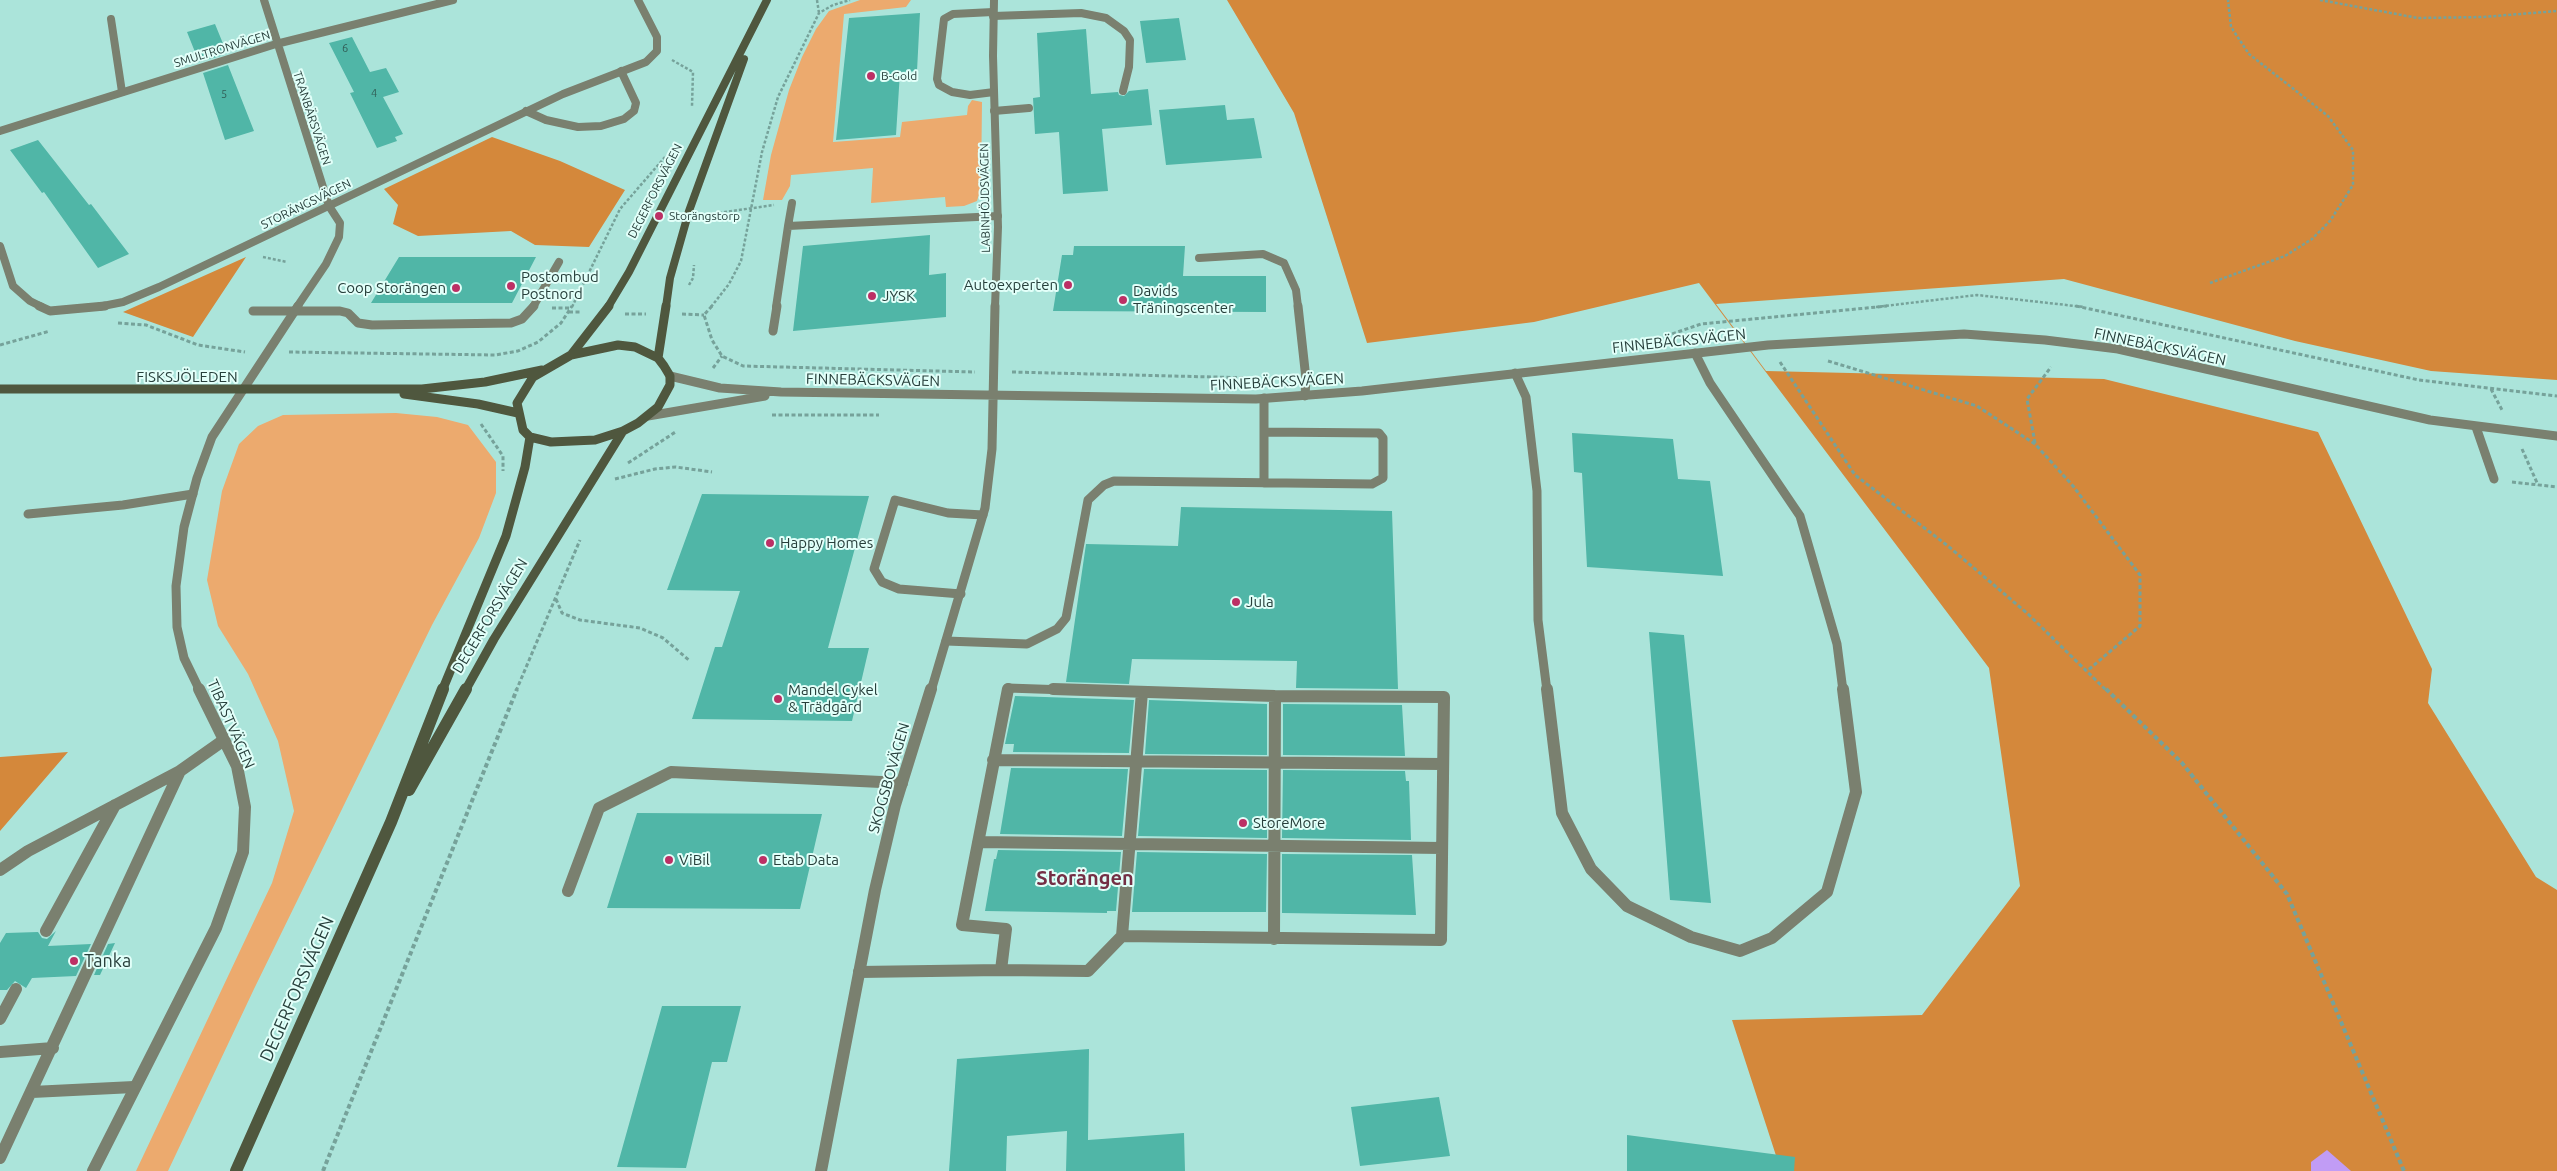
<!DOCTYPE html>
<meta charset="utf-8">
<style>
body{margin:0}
canvas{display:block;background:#abe4da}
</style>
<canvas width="2557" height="1171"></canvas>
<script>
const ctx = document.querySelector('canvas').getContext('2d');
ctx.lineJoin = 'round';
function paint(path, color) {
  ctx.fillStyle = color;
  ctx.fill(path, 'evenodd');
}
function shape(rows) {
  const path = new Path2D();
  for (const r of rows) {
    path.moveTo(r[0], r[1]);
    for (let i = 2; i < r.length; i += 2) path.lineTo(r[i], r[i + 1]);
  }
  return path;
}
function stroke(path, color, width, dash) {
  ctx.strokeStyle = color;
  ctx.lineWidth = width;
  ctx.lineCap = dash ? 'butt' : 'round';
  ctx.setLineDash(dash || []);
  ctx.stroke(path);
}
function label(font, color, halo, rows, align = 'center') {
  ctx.font = font + ' Ubuntu,sans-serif';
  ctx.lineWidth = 4;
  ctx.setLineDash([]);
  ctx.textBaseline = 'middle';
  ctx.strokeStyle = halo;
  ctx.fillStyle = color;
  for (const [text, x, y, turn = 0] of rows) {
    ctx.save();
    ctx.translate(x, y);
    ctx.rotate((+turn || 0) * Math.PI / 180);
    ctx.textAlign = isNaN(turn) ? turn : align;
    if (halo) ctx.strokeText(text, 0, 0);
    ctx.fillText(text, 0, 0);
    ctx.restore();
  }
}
const green = shape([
 [860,0,911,0,906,7,844,14,833,142,900,137,902,122,967,115,968,106,972,100,982,102,981,188,977,201,964,206,946,207,945,197,871,203,873,168,791,175,790,186,782,200,763,200,771,155,789,90,802,57,816,29,829,11],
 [396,413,437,417,468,425,496,462,496,493,479,538,432,625,254,989,168,1171,136,1171,272,883,294,811,278,741,248,674,218,626,207,580,222,491,239,444,258,426,283,415]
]);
const forest = shape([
 [1227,0,2557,0,2557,380,2431,371,2295,341,2064,279,1716,304,1766,371,2104,379,2318,432,2432,669,2428,703,2536,877,2557,890,2557,1171,1781,1171,1732,1020,1922,1015,2020,886,1989,668,1765,371,1699,283,1534,322,1367,343,1294,113],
 [492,137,560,161,625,190,589,247,535,245,511,231,418,236,393,224,398,205,384,189],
 [246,257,193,337,123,312],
 [68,752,0,831,0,757]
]);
const water = shape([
 [2327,1150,2351,1171,2311,1171,2311,1162]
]);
const building = shape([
 [920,13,917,71,900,72,896,135,836,140,849,18],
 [1179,18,1186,60,1146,63,1140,21],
 [215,24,224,46,221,48,224,55,199,62,187,32],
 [1086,29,1091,94,1118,92,1119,95,1124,96,1129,91,1148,89,1152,125,1102,129,1108,191,1063,194,1059,132,1035,134,1033,98,1040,97,1037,33],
 [352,37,370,72,386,68,399,92,383,97,403,134,395,137,397,141,377,148,350,93,354,92,329,43],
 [228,65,254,131,225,140,203,73],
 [1225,105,1227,120,1254,118,1262,158,1166,165,1159,110],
 [38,140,89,205,91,204,129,254,98,268,44,192,42,193,10,150],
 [930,235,929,275,946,273,946,317,793,331,803,246],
 [1074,246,1185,246,1183,276,1266,276,1266,312,1053,311,1062,255,1073,255],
 [399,257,536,257,512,303,371,303],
 [1572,433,1673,439,1678,479,1710,481,1723,576,1587,567,1582,473,1574,472],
 [702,494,869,496,828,648,869,648,852,721,692,719,715,647,722,647,740,591,667,590],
 [1181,507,1392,511,1398,689,1296,688,1297,661,1132,659,1129,684,1066,682,1086,544,1178,546],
 [1649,632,1684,635,1711,903,1670,900],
 [1015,696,1134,700,1129,753,1013,752,1014,744,1005,744],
 [1149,700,1267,704,1267,755,1145,754],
 [1283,704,1402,705,1405,756,1283,755],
 [1011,768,1128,769,1122,836,1000,834],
 [1144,769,1267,770,1267,838,1138,836],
 [1283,770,1405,771,1406,781,1409,781,1411,840,1282,838],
 [637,813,822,814,800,909,607,908],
 [998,850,1121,852,1116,911,1107,911,1107,913,985,911,994,859,996,859],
 [1137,852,1267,854,1266,912,1132,912],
 [1282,854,1412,855,1416,915,1282,913],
 [56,931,48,946,91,944,76,976,32,978,26,988,15,981,7,990,0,990,0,943,6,933,38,932,42,938,47,939],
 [115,943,100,975,94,975,108,944],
 [662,1006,741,1006,727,1062,712,1062,686,1168,617,1167],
 [1089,1049,1088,1140,1184,1133,1185,1171,1066,1171,1067,1131,1007,1136,1006,1171,949,1171,957,1059],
 [1439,1097,1450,1156,1360,1166,1351,1107],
 [1627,1135,1795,1157,1794,1171,1627,1171]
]);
const pathFar2 = shape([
 [817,0,819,13],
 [2320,0,2418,18,2483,17,2557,11],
 [672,60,693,72,692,106],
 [706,220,713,215,725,212,774,205],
 [263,257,287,262],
 [2210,283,2285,256,2312,239,2330,221,2353,185,2353,150,2328,116,2249,54,2231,27,2228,0],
 [689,285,693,278,694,265],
 [572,307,620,209,665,157],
 [711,307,729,284,741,261,762,152,778,97,819,13,833,5,850,0],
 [1876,307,1977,295,2084,307]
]);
const pathFar1 = shape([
 [712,306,704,315,712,340,722,356,743,366,975,372],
 [2076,306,2419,380,2557,396],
 [552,308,571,308],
 [569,312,581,312],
 [625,314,646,314],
 [682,314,704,315],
 [118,323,146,325,198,345,245,352],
 [1666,336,1701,324,1887,306],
 [0,345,50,331],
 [289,352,495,355,518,351,538,342,561,323,572,306],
 [1828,361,1977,406,2035,444,2073,486,2140,575,2140,626,2087,671],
 [1780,362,1855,475,1948,546,2028,614,2107,691],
 [713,368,722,356],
 [1012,372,1253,378],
 [2491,389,2502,410],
 [772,415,879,415],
 [481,424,503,456,503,471],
 [2035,443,2027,399,2051,367],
 [2522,449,2538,485],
 [628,463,677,431],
 [615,479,655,469,676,467,712,472],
 [2512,482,2557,487],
 [556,599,562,613,580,620,640,628,663,638,690,661],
 [516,691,580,540]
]);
const path = shape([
 [2106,689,2182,763,2287,894,2404,1171],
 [323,1171,517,689]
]);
const laneFar2 = shape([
 [993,12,953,14,944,19,937,79,939,85,952,92,970,95,994,92],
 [993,16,1081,13,1106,18,1124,31,1130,40,1129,67,1123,91],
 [111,19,122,92],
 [526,111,546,120,578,127,601,126,624,119,634,111,636,103,621,71],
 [994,111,1029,108],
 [788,226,792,203],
 [1199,258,1263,254,1284,263,1296,290,1298,307],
 [533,307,559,262],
 [776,307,788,226,998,216]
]);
const laneFar1 = shape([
 [1298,306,1306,379,1305,396],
 [253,311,340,311,348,313,358,323,372,325,511,323,522,319,534,306],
 [773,331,777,306],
 [1695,353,1710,383,1800,516,1837,644,1843,691],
 [1515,373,1526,397,1537,491,1538,620,1547,691],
 [1264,398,1264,483],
 [2476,427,2494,479],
 [28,514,123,505,193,494],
 [961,594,899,589,882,582,874,569,895,500,948,513,983,515],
 [946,641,1027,644,1057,629,1066,618,1088,500,1104,485,1114,481,1372,484,1383,478,1383,438,1379,433,1265,432],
 [1007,691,1008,688,1095,691]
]);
const lane = shape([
 [1547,689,1562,813,1591,869,1627,906,1691,937,1740,951,1772,938,1827,892,1856,792,1843,689],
 [993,760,1443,764],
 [978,842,1442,848],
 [0,870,28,851,180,771],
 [568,891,599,808,671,772,902,783],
 [46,931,115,805],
 [1122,936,1142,692],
 [1274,939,1275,696],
 [1001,970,1088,971,1122,936,1441,940,1444,697,1275,696,1053,689],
 [1001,970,1006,929,962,925,1008,689],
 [859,972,1001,970],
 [0,1019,16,989],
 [0,1052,53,1048],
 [32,1092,134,1087],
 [0,1158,180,771,224,740]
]);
const streetFar2 = shape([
 [264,0,329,206,340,223,339,237,326,264,297,307],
 [994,0,993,56,998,227,995,307],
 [0,131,276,44,453,0],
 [0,246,13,286,30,301,42,307],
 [98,307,123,302,159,287,563,94,646,62,657,51,657,37,638,0]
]);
const streetFar1 = shape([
 [39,306,50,311,105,306],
 [670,376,720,388,781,392,1256,399,1362,391,1768,345,1964,334,2045,340,2118,349,2430,420,2557,436],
 [648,416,765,396],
 [200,691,184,658,177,627,176,586,184,527,197,478,212,437,298,306],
 [931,691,985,508,992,449,995,306]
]);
const street = shape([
 [93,1171,216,928,243,852,245,807,237,766,199,689],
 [821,1171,875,890,895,805,931,689]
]);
const secondaryFar2 = shape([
 [608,307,629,272,767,0],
 [666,307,670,278,689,211,744,59]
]);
const secondaryFar1 = shape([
 [618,345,635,347,658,358,664,366,670,376,670,385,658,407,638,423,623,431,595,440,551,442,530,437,523,430,517,403,533,377,571,355,618,345],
 [571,355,609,306],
 [658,358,666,306],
 [0,389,422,389,485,382,542,370],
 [404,394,478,404,518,413],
 [442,691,506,536,525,467,530,437],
 [465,691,494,639,623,431]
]);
const secondary = shape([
 [409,790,466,689],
 [236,1171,391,822,443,689]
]);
const markers = [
 [871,76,5,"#bc3065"],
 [659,216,5,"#bc3065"],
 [1068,285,5,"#bc3065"],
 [511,286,5,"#bc3065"],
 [456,288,5,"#bc3065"],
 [872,296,5,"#bc3065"],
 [1123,300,5,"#bc3065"],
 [770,543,5,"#bc3065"],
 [1236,602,5,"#bc3065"],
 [778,699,5,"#bc3065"],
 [1243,823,5,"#bc3065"],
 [669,860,5,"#bc3065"],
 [763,860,5,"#bc3065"],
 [74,961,5,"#bc3065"]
];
const farNumbernames = [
 ["6",345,48],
 ["4",374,93],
 ["5",224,94]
];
const farStreetnames = [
 ["SMULTRONVÄGEN",222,49,-17],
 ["TRANBÄRSVÄGEN",312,118,72],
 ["DEGERFORSVÄGEN",655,191,-63],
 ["LABINHÖJDSVÄGEN",985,198,-91],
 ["STORÄNGSVÄGEN",306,204,-26]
];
const farPoinames = [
 ["B-Gold",881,76],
 ["Storängstorp",669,216]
];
const poiNames = [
 ["Postombud",521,277],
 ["Postnord",521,294],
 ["Autoexperten",1058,285,"right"],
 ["Coop Storängen",446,288,"right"],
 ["Davids",1133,291],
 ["Träningscenter",1133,308],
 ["JYSK",882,296],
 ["Happy Homes",780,543],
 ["Jula",1246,602],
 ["Mandel Cykel",788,690],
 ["& Trädgård",788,707],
 ["StoreMore",1253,823],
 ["ViBil",679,860],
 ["Etab Data",773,860]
];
const streetNames = [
 ["FINNEBÄCKSVÄGEN",1679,341,-6],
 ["FINNEBÄCKSVÄGEN",2160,347,12],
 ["FISKSJÖLEDEN",187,377],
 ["FINNEBÄCKSVÄGEN",873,380,1],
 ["FINNEBÄCKSVÄGEN",1277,382,-3],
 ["DEGERFORSVÄGEN",490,616,-59],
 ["TIBASTVÄGEN",231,724,66],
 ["SKOGSBOVÄGEN",889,778,-74]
];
const nearPoinames = [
 ["Tanka",84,961]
];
const nearStreetnames = [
 ["DEGERFORSVÄGEN",297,989,-66]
];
const districtNames = [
 ["Storängen",1085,878]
];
paint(green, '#ecaa6e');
paint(forest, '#d4883b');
paint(water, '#c19cf5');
paint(building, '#50b6a7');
stroke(pathFar2, '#76a29a', 2.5, [3, 2]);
stroke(pathFar1, '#76a29a', 3, [4, 2.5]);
stroke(path, '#76a29a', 4, [4.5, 3]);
stroke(laneFar2, '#7a806f', 8);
stroke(laneFar1, '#7a806f', 9);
stroke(lane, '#7a806f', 12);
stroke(streetFar2, '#7a806f', 8);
stroke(streetFar1, '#7a806f', 9);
stroke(street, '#7a806f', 12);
stroke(secondaryFar2, '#4f573e', 8);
stroke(secondaryFar1, '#4f573e', 9);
stroke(secondary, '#4f573e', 12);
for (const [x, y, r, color] of markers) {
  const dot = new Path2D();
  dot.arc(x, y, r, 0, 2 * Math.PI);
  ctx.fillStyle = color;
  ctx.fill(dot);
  stroke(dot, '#e2fff9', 2);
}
label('11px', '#315d56', null, farNumbernames);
label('12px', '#273f3b', '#e2fff9', farStreetnames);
label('12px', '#273f3b', '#e2fff9', farPoinames, 'left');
label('15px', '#273f3b', '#e2fff9', poiNames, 'left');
label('15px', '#273f3b', '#e2fff9', streetNames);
label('18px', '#273f3b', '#e2fff9', nearPoinames, 'left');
label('18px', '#273f3b', '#e2fff9', nearStreetnames);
label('bold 20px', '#742f45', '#e2fff9', districtNames);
</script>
